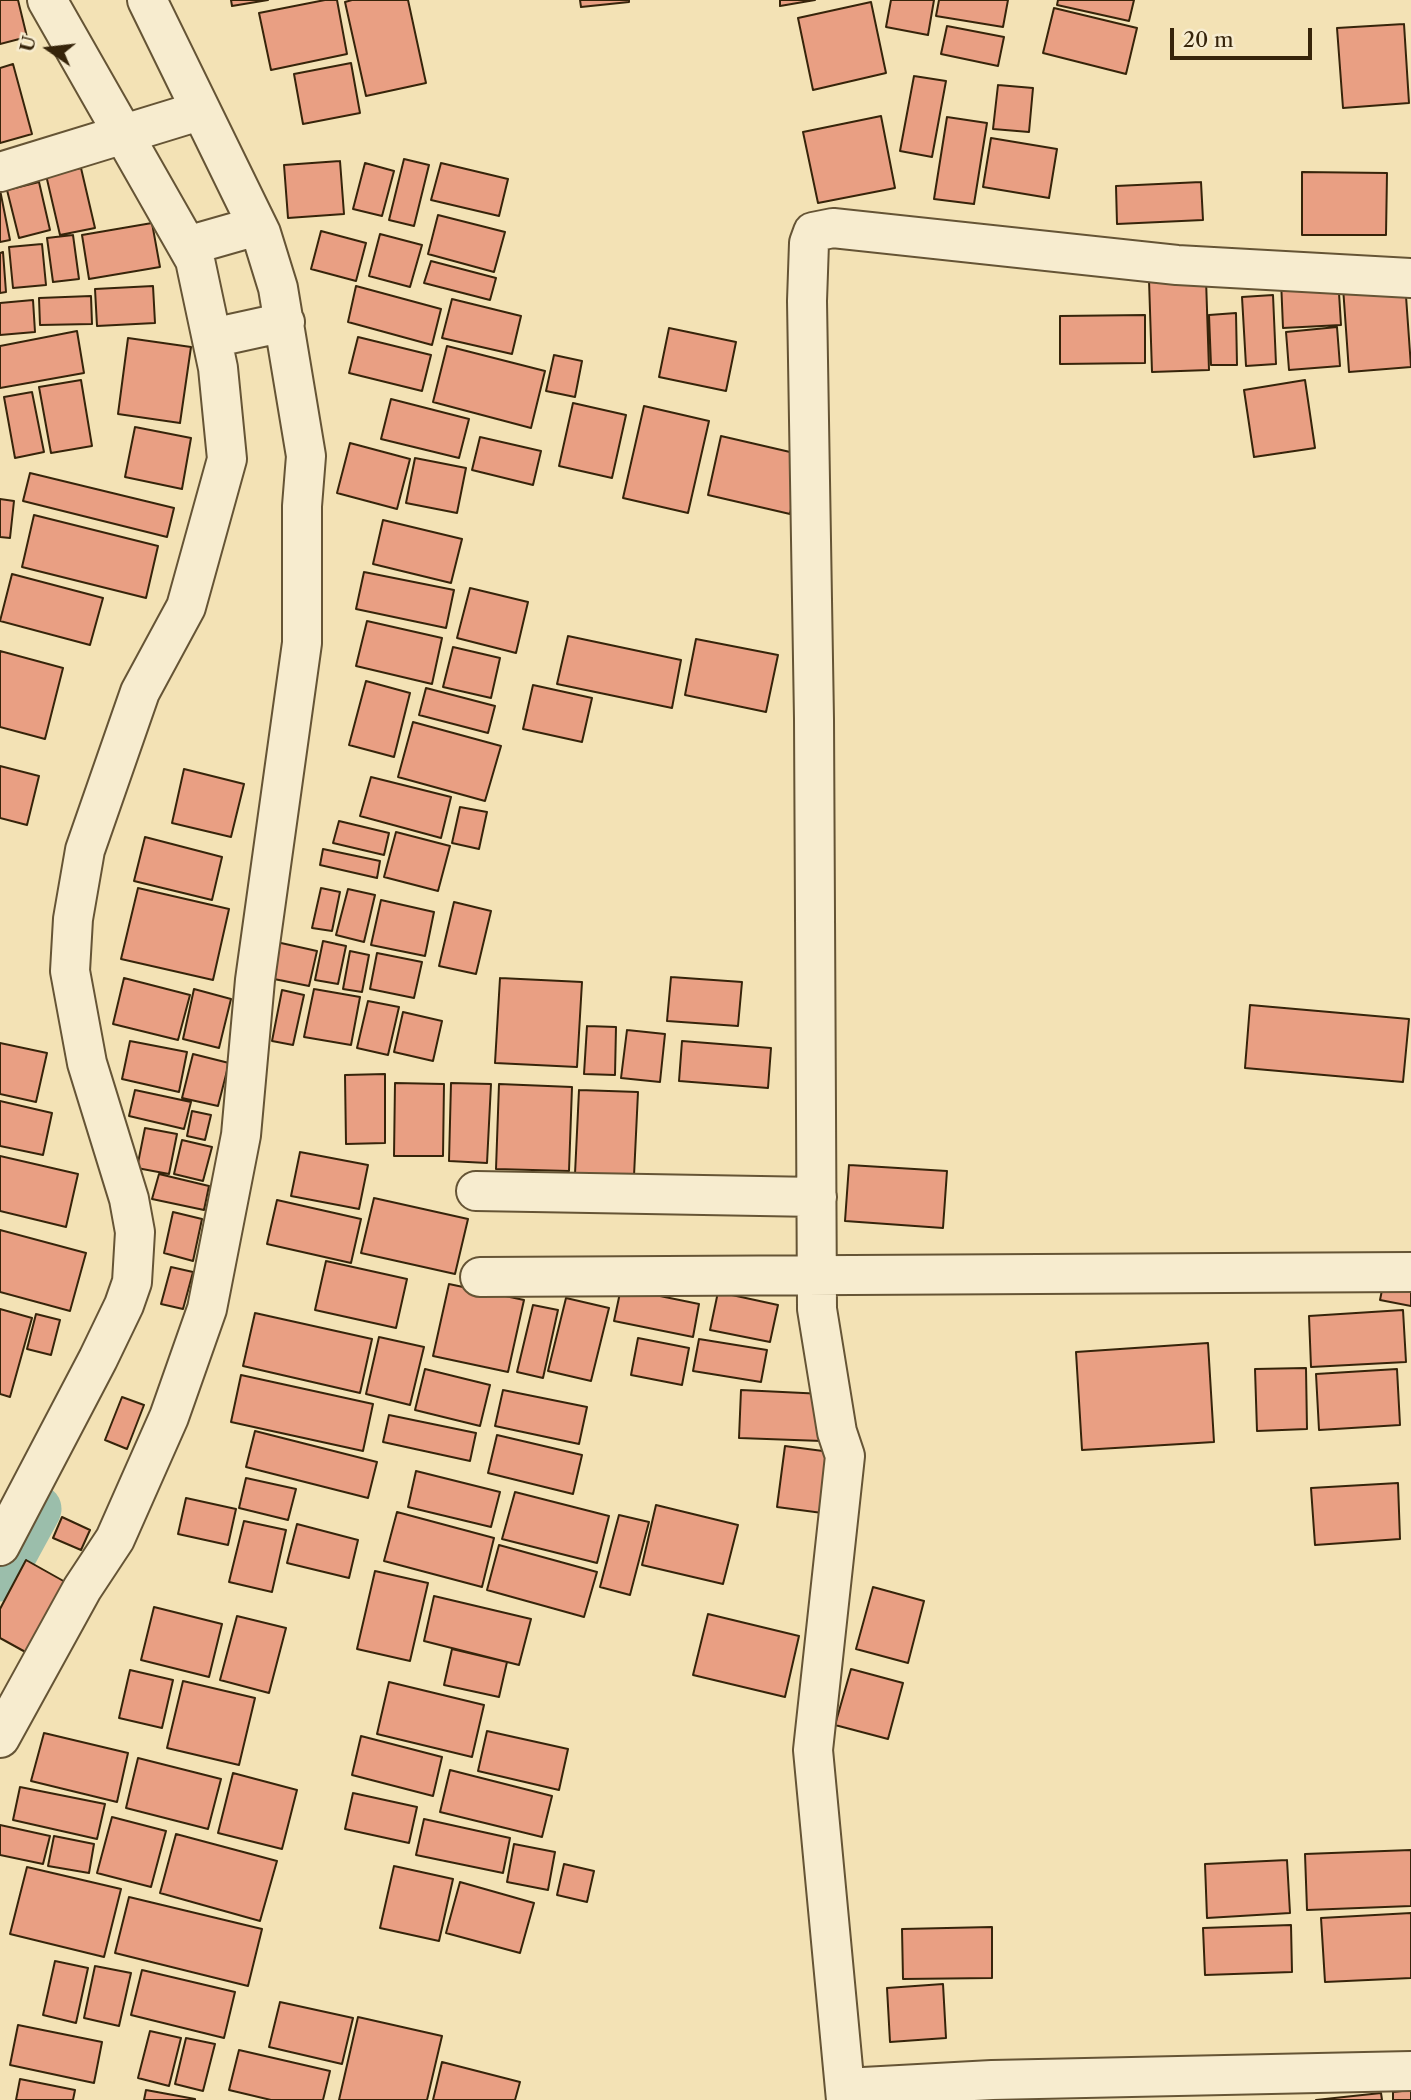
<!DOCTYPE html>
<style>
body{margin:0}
#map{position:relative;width:1411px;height:2100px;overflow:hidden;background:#f3e2b5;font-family:"Libre Caslon Text",serif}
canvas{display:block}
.north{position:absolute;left:14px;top:14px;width:70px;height:70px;-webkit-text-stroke:5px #f7eccf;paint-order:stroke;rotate:284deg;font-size:19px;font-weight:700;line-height:28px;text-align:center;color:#36240a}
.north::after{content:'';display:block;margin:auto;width:24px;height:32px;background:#36240a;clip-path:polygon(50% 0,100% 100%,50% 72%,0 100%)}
.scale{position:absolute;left:1170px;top:28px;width:142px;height:32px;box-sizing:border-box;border:4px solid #36240a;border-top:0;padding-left:9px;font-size:21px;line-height:24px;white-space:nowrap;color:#36240a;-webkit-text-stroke:5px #f7eccf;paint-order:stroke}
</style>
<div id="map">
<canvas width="1411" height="2100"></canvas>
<div class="north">U</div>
<div class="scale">20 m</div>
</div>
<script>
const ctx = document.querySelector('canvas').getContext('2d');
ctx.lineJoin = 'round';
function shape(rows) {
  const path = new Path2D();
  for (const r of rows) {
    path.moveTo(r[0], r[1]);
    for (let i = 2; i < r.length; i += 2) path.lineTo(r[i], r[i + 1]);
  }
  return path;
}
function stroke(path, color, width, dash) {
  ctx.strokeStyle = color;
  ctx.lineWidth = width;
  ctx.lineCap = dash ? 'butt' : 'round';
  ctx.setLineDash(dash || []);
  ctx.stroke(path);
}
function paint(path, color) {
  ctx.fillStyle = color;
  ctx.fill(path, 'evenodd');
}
const canal = shape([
 [0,1577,37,1509]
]);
const building = shape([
 [0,0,18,0,27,37,0,44,0,0],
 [231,0,268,0,232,6,231,0],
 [325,0,337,0,347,54,271,70,259,13,325,0],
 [352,0,408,0,426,83,366,96,345,2,352,0],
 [580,0,629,0,629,2,581,7,580,0],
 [780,0,815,0,780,6,780,0],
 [891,0,934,0,928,35,886,27,891,0],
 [939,0,1008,0,1003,27,936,16,939,0],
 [1058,0,1134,0,1129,21,1057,5,1058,0],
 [871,2,886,73,813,90,798,18,871,2],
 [1054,8,1137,28,1126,74,1043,53,1054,8],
 [1404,24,1409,103,1343,108,1337,28,1404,24],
 [947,26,1004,37,998,66,941,54,947,26],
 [351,63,360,113,303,124,294,74,351,63],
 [13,64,32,134,0,143,0,68,13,64],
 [914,76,946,81,932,157,900,151,914,76],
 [998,85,1033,88,1029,132,993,129,998,85],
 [881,116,895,188,818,203,803,132,881,116],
 [947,117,987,123,974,204,934,199,947,117],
 [991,138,1057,149,1049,198,983,187,991,138],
 [404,159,429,165,414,226,389,220,404,159],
 [340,161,344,214,288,218,284,165,340,161],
 [365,163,394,171,382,216,353,209,365,163],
 [441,163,508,179,499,216,431,200,441,163],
 [81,168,95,228,60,235,46,175,81,168],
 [1302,172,1387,173,1386,235,1302,235,1302,172],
 [39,182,50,230,19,238,7,190,39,182],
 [1201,182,1203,220,1117,224,1116,186,1201,182],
 [0,190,10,240,0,242,0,190],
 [438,215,505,232,494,272,428,254,438,215],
 [152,223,160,267,89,279,82,235,152,223],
 [321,231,366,243,356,281,311,269,321,231],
 [380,234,422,245,410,287,369,276,380,234],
 [73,235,79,279,53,282,47,238,73,235],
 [42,244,46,285,13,288,9,247,42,244],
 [3,252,6,292,0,293,0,253,3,252],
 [431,261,496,278,490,300,424,283,431,261],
 [1338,277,1341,325,1283,328,1281,280,1338,277],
 [1206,279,1209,370,1152,372,1149,280,1206,279],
 [1405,282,1411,367,1349,372,1343,287,1405,282],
 [153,286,155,323,97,326,95,289,153,286],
 [356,286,441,309,432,345,348,322,356,286],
 [1273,295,1276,364,1246,366,1242,297,1273,295],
 [91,296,92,324,40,325,39,298,91,296],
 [452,299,521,316,512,354,442,338,452,299],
 [33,300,35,332,0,335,0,303,33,300],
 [1236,313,1237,365,1211,365,1209,315,1236,313],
 [1145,315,1145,363,1060,364,1060,316,1145,315],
 [1337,327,1340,366,1289,370,1286,332,1337,327],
 [669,328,736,342,726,391,659,377,669,328],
 [77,331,84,373,0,388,0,346,77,331],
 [358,337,431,355,422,391,349,373,358,337],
 [128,338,191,347,180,423,118,414,128,338],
 [447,346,545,371,531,428,433,402,447,346],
 [554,355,582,361,575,397,546,391,554,355],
 [81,380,92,446,51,453,39,387,81,380],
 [1305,380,1315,448,1254,457,1244,390,1305,380],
 [32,392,44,452,15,458,4,397,32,392],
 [391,399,469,419,459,458,381,439,391,399],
 [573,403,626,415,612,478,559,466,573,403],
 [644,406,709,421,688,513,623,498,644,406],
 [135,427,191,438,182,489,125,477,135,427],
 [721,436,803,455,790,514,708,495,721,436],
 [480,437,541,451,533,485,472,470,480,437],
 [350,443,410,459,397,509,337,493,350,443],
 [415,458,466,468,457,513,406,503,415,458],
 [30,473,174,508,167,537,23,501,30,473],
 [0,499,14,501,10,538,0,537,0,499],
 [34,515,158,546,146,598,22,567,34,515],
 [383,520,462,539,451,583,373,564,383,520],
 [364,572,454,590,446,628,356,609,364,572],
 [12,574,103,598,90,645,0,621,12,574],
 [470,588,528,602,516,653,457,638,470,588],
 [367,621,442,638,432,684,356,666,367,621],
 [568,636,681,660,672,708,557,684,568,636],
 [696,639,778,655,766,712,685,695,696,639],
 [453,647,500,658,491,698,443,687,453,647],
 [0,651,63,668,45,739,0,727,0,651],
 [366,681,410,693,394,757,349,745,366,681],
 [533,685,592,698,582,742,523,729,533,685],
 [426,688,495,706,488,733,419,715,426,688],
 [413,722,501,746,485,801,398,777,413,722],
 [0,766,39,776,27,825,0,818,0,766],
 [184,769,244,784,231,837,172,823,184,769],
 [371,777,451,797,441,838,360,816,371,777],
 [460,807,487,812,479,849,452,843,460,807],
 [339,821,389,833,384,855,333,843,339,821],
 [396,832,450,846,438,891,384,877,396,832],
 [145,837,222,857,212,900,134,881,145,837],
 [323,849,380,861,377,878,320,865,323,849],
 [138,888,229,909,213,980,121,959,138,888],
 [321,888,340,892,332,931,312,928,321,888],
 [348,889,375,895,364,942,336,935,348,889],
 [381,900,434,912,425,956,371,945,381,900],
 [454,902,491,911,476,974,439,966,454,902],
 [272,941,317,951,309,986,264,977,272,941],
 [323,941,346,946,338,984,315,980,323,941],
 [350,951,369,955,362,992,343,989,350,951],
 [377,953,422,962,414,998,370,989,377,953],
 [671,977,742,982,738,1026,667,1021,671,977],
 [124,978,190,995,178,1040,113,1024,124,978],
 [500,978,582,982,577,1067,495,1063,500,978],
 [194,989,231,999,219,1048,183,1039,194,989],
 [314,989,360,997,351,1045,304,1037,314,989],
 [282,990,304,995,293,1045,272,1041,282,990],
 [368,1001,399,1007,388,1055,357,1048,368,1001],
 [1250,1005,1409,1019,1403,1082,1245,1068,1250,1005],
 [403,1012,442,1021,433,1061,394,1052,403,1012],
 [587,1026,616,1027,615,1075,584,1074,587,1026],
 [627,1030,665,1034,660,1082,621,1078,627,1030],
 [130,1041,187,1052,179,1092,122,1079,130,1041],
 [682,1041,771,1048,768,1088,679,1081,682,1041],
 [0,1043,47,1053,36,1102,0,1094,0,1043],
 [193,1054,229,1063,218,1106,182,1098,193,1054],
 [385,1074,385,1143,346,1144,345,1075,385,1074],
 [395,1083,444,1084,443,1156,394,1156,395,1083],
 [451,1083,491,1084,487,1163,449,1161,451,1083],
 [499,1084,572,1087,569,1171,496,1169,499,1084],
 [135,1090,191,1102,184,1129,129,1116,135,1090],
 [579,1090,638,1092,634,1176,575,1174,579,1090],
 [0,1101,52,1113,43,1155,0,1146,0,1101],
 [192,1111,211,1115,205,1140,187,1136,192,1111],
 [145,1128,177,1134,169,1174,137,1168,145,1128],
 [182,1140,212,1147,203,1181,174,1174,182,1140],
 [300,1152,368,1165,359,1209,291,1196,300,1152],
 [0,1156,78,1174,66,1227,0,1211,0,1156],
 [849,1165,947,1171,943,1228,845,1221,849,1165],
 [159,1174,209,1186,204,1210,152,1199,159,1174],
 [374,1198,468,1219,455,1274,361,1253,374,1198],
 [277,1200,361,1219,351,1263,267,1244,277,1200],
 [173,1212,202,1219,193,1261,164,1253,173,1212],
 [0,1230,86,1253,70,1311,0,1292,0,1230],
 [326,1261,407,1279,396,1328,315,1310,326,1261],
 [171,1267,193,1272,183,1309,161,1304,171,1267],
 [1384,1280,1411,1286,1411,1306,1380,1300,1384,1280],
 [449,1284,524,1300,508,1372,433,1356,449,1284],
 [621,1288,699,1304,693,1337,614,1321,621,1288],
 [718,1292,778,1305,770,1342,710,1330,718,1292],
 [566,1298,609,1308,591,1381,548,1371,566,1298],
 [533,1305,558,1310,543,1378,517,1372,533,1305],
 [0,1309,32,1318,10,1397,0,1394,0,1309],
 [1403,1310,1406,1362,1311,1367,1309,1316,1403,1310],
 [255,1313,372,1339,360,1393,243,1366,255,1313],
 [36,1314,60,1320,51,1355,27,1349,36,1314],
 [379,1337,424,1347,410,1405,366,1394,379,1337],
 [638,1338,689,1348,682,1385,631,1375,638,1338],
 [699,1339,767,1350,761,1382,693,1371,699,1339],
 [1208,1343,1214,1442,1082,1450,1076,1352,1208,1343],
 [1306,1368,1307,1429,1257,1431,1255,1369,1306,1368],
 [425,1369,490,1385,480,1426,415,1410,425,1369],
 [1397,1369,1400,1425,1319,1430,1316,1374,1397,1369],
 [241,1375,373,1404,363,1451,231,1422,241,1375],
 [503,1390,587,1407,579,1444,495,1426,503,1390],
 [741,1390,824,1394,822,1441,739,1438,741,1390],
 [122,1397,144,1405,127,1449,105,1440,122,1397],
 [389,1415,476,1433,470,1461,383,1442,389,1415],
 [255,1431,377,1462,368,1498,246,1467,255,1431],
 [497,1435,582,1455,573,1494,488,1473,497,1435],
 [785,1446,838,1453,830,1514,777,1507,785,1446],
 [416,1471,500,1492,491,1527,408,1507,416,1471],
 [246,1478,296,1489,288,1520,239,1508,246,1478],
 [1398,1483,1400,1539,1315,1545,1311,1488,1398,1483],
 [515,1492,609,1516,597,1563,502,1539,515,1492],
 [186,1498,236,1509,228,1545,178,1534,186,1498],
 [656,1505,738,1525,723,1584,642,1565,656,1505],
 [397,1512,494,1538,482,1587,384,1561,397,1512],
 [619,1515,649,1522,630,1595,600,1587,619,1515],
 [62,1517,90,1530,81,1550,53,1538,62,1517],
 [244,1521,286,1530,272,1592,229,1582,244,1521],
 [297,1524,358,1540,349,1578,287,1563,297,1524],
 [499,1545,597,1572,584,1617,487,1590,499,1545],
 [26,1560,67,1583,29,1654,0,1638,0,1609,26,1560],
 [375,1571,428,1583,410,1661,357,1649,375,1571],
 [873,1587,924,1601,908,1663,856,1649,873,1587],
 [434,1596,531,1619,519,1665,424,1641,434,1596],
 [154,1607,222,1624,209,1677,141,1660,154,1607],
 [708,1614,799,1636,785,1697,693,1675,708,1614],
 [237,1616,286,1628,269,1693,220,1680,237,1616],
 [452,1649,507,1662,499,1697,444,1685,452,1649],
 [851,1669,903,1683,888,1739,835,1725,851,1669],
 [130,1670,173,1680,162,1728,119,1718,130,1670],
 [183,1681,255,1698,239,1765,167,1748,183,1681],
 [389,1682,484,1705,472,1757,377,1734,389,1682],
 [487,1731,568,1749,559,1790,478,1771,487,1731],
 [44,1733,128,1753,117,1802,31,1781,44,1733],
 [361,1736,442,1757,433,1796,352,1775,361,1736],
 [138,1758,221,1779,208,1829,126,1808,138,1758],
 [450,1770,552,1796,542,1837,440,1812,450,1770],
 [233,1773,297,1790,282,1849,218,1833,233,1773],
 [20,1787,105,1804,97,1839,13,1820,20,1787],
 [353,1793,417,1807,409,1843,345,1829,353,1793],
 [112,1817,166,1831,151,1887,97,1873,112,1817],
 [424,1819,510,1838,503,1873,416,1855,424,1819],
 [0,1825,50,1836,43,1864,0,1855,0,1825],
 [176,1834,277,1861,260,1921,160,1893,176,1834],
 [54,1836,94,1844,89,1873,48,1866,54,1836],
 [514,1844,555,1852,548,1890,507,1882,514,1844],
 [1411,1850,1411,1906,1307,1910,1305,1854,1411,1850],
 [1287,1860,1290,1913,1207,1918,1205,1864,1287,1860],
 [564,1864,594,1871,587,1902,557,1895,564,1864],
 [394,1866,453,1879,439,1941,380,1928,394,1866],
 [27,1867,121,1889,104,1957,10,1934,27,1867],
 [460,1882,534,1903,520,1953,446,1933,460,1882],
 [129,1897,262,1929,248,1986,115,1953,129,1897],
 [1411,1913,1411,1978,1325,1982,1321,1918,1411,1913],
 [1291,1925,1292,1972,1205,1975,1203,1928,1291,1925],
 [992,1927,992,1978,903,1979,902,1929,992,1927],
 [55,1961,88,1968,76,2023,43,2015,55,1961],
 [95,1966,131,1973,119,2026,84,2018,95,1966],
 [142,1970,235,1992,224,2038,131,2015,142,1970],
 [943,1984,946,2038,890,2042,887,1988,943,1984],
 [280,2002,353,2018,342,2064,269,2047,280,2002],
 [358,2017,442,2036,427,2100,339,2100,358,2017],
 [18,2025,102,2042,94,2083,10,2065,18,2025],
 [150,2031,181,2038,169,2086,138,2078,150,2031],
 [186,2038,215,2044,203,2091,175,2084,186,2038],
 [239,2050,330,2071,323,2100,271,2100,229,2090,239,2050],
 [442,2062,520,2082,515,2100,433,2100,442,2062],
 [20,2079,75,2090,73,2100,16,2100,20,2079],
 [146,2090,195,2099,195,2100,144,2100,146,2090],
 [1411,2090,1411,2100,1393,2100,1393,2092,1411,2090],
 [1381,2093,1382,2100,1316,2100,1381,2093]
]);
const minor = shape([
 [0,172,199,111],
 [187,246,257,226],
 [212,338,285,322],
 [476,1191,817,1197],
 [480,1277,1411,1272],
 [0,1546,98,1359,124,1305,132,1282,135,1232,129,1199,87,1063,70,971,73,919,85,850,140,692,186,607,227,459,218,368,195,260,47,0],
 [0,1738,82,1589,115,1539,169,1417,207,1309,241,1135,255,980,302,643,302,506,306,456,278,288,261,233,147,0],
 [845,2088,992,2080,1411,2071],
 [846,2100,813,1750,845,1456,837,1432,817,1309,814,719,807,301,809,243,813,232,833,228,1177,265,1411,278]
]);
stroke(canal, '#9bbeab', 49);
paint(building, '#e99f83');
stroke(building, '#36240a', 2);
stroke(minor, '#655435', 42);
stroke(minor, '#f7eccf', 38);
</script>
